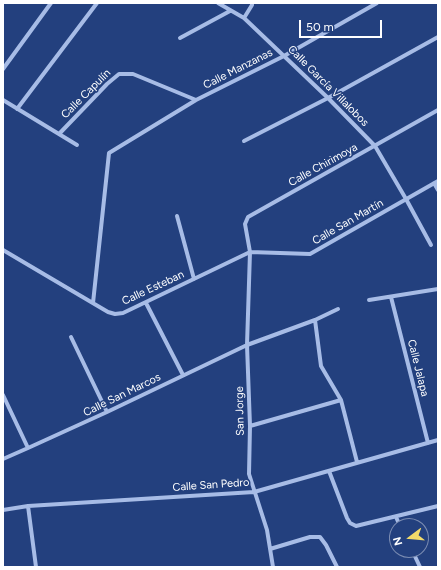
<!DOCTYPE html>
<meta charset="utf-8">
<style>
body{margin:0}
#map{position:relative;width:441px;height:570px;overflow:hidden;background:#23407e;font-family:Figtree,sans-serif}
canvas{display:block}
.frame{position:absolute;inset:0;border:4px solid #fff;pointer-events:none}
.north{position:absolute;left:389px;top:518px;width:40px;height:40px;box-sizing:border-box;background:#23407e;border:1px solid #7b8cb2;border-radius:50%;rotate:254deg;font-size:11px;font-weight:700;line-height:16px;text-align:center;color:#fff}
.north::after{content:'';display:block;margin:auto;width:14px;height:18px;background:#f1da6a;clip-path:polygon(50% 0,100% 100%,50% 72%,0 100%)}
.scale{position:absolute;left:299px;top:20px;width:83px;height:18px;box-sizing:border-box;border:2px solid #fff;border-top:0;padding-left:5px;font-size:12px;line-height:14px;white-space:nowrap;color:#fff;-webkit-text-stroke:3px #23407e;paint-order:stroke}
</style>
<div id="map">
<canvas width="441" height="570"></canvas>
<div class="frame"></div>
<div class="north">N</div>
<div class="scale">50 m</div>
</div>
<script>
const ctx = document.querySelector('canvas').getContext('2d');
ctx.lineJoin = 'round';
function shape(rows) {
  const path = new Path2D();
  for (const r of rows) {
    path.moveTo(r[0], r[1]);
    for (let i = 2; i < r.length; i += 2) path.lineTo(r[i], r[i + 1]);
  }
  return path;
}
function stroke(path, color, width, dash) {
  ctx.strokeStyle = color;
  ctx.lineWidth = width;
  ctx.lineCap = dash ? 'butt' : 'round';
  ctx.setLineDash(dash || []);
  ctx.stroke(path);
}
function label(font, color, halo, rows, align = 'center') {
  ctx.font = font + ' Figtree,sans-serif';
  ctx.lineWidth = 3;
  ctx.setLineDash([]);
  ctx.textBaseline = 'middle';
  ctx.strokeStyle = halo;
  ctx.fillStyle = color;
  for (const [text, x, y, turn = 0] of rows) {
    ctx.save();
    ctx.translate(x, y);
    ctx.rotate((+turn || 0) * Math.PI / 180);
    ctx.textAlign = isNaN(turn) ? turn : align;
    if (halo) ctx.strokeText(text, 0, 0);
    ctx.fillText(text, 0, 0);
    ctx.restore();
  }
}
const street = shape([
 [218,3,244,18,328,98,375,146,406,199,431,245],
 [244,18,252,5,252,3],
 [180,38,230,11],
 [3,69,51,3],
 [3,100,77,145],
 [17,109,97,3],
 [59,134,107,84,119,74,133,74,196,100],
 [244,141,328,98,438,37],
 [434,183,438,190],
 [177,216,194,279],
 [3,250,108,312,115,314,123,313,250,252,310,254,438,181],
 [391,297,428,443],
 [369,300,438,289],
 [93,303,109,153,196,100,284,56,377,3],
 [146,303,183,375],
 [315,320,321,366,341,400,357,462],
 [71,337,107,412],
 [3,395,28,448],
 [250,426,341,400],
 [3,459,28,448,107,412,247,345,315,320,338,309],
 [329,471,347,518,350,523,356,526,438,506],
 [28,506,36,567],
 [3,510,28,506,254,492,438,440],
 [396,517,400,526],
 [270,549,310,537,320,537,326,545,337,567],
 [412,550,420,567],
 [273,567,267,530,249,474,250,426,247,345,250,252,245,224,248,217,438,110]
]);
const streetNames = [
 ["Calle Manzanas",238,69,-27],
 ["Calle García Villalobos",328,86,45],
 ["Calle Capulín",86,94,-45],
 ["Calle Chirimoya",323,165,-29],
 ["Calle San Martín",348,222,-30],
 ["Calle Esteban",153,288,-25],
 ["Calle Jalapa",418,368,76],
 ["Calle San Marcos",122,395,-26],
 ["San Jorge",240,411,-91],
 ["Calle San Pedro",211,485,-4]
];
stroke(street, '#a7bce6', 4);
label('11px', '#fff', '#23407e', streetNames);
</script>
